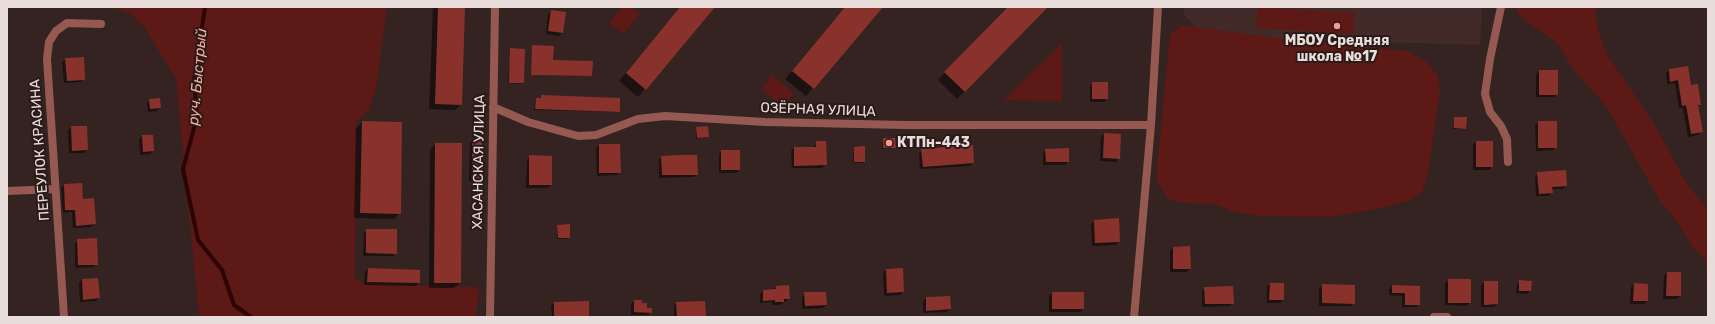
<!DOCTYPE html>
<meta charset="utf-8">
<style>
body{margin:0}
#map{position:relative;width:1715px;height:324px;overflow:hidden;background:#342321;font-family:Rubik,sans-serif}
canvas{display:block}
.frame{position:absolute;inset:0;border:8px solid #e9dddb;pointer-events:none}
</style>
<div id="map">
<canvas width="1715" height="324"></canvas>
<div class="frame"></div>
</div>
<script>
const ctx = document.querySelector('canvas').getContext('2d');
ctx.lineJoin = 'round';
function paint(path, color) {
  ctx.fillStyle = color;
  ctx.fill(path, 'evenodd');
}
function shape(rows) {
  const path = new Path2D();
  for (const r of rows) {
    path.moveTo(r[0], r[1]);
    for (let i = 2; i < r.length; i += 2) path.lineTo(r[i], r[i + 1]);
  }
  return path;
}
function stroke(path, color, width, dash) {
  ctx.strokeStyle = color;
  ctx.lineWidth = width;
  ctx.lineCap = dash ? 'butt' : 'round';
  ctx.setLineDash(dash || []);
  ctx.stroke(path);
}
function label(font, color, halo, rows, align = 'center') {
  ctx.font = font + ' Rubik,sans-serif';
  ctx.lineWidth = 4;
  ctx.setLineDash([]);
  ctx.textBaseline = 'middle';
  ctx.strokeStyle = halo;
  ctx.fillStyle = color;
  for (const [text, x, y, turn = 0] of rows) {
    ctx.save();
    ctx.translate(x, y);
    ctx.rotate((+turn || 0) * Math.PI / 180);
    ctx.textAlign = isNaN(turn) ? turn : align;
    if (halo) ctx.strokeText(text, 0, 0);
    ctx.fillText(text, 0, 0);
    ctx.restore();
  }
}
const built = shape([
 [1184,7,1482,7,1480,45,1204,37,1184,14]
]);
const green = shape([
 [104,7,387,7,377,83,369,110,356,122,355,279,363,284,474,287,479,291,476,317,199,317,176,79,145,28,132,15,122,10],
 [622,7,631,7,640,14,623,34,609,23],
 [1258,7,1355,13,1353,34,1256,28],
 [1514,7,1595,7,1598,30,1608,56,1655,125,1688,186,1708,209,1708,296,1705,259,1692,246,1672,214,1661,203,1606,106,1573,69,1558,44,1521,17],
 [1183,25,1276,38,1408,51,1428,63,1438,76,1440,92,1427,178,1422,192,1410,200,1386,207,1331,217,1262,216,1234,212,1215,204,1182,203,1167,198,1157,182,1156,179,1170,34],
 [1062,43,1062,101,1004,100,1049,56],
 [772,75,794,93,783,107,761,89]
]);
const shadow = shape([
 [433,7,464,7,461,104,455,110,429,109],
 [680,7,714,7,638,97,619,81],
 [845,7,882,7,806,96,785,79],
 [1009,7,1046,7,957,99,938,80],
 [551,11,562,33,559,36,546,34,548,15],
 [532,46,552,61,591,76,531,75],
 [511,49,523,83,521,84,508,83],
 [66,59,84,79,81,82,64,83,62,62],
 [1687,67,1690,87,1700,104,1698,107,1701,132,1698,135,1688,137,1683,108,1679,108,1675,83,1667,84,1666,73,1669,70],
 [1539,71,1557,71,1557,94,1554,97,1536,97,1536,74],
 [1093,83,1107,99,1104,102,1090,102,1090,86],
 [541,96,619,99,619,112,534,110,535,101,540,99],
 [150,100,160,108,157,111,148,112,147,103],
 [1455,118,1465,128,1464,129,1453,129],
 [362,122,400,213,394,219,354,218,356,128],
 [1538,122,1556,147,1553,150,1536,151,1535,126],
 [72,127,87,150,84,153,69,153,68,130],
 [696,128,708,137,696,139],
 [1104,134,1119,158,1116,162,1100,161,1101,137],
 [142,136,153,151,150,154,140,155,139,140],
 [883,139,895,148,882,149],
 [473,140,481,178,478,181,469,181,470,143],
 [817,142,826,164,822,168,792,168,791,151,794,148,813,148],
 [1476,142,1492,167,1489,170,1473,170,1473,145],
 [435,144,460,283,454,288,429,288,430,150],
 [599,145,620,172,617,175,597,176,596,149],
 [854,148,864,162,863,163,853,163],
 [922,150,973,163,970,166,920,169,919,153],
 [1046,150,1068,162,1065,165,1043,165,1043,153],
 [722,151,739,170,736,173,719,173,719,154],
 [530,156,551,157,551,185,548,188,526,188,527,160],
 [662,157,697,174,694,177,659,178,659,160],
 [1538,173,1566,185,1563,189,1551,189,1552,192,1549,196,1536,196,1535,176],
 [64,185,94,224,91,227,73,228,72,212,63,213,61,188],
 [1094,221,1119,242,1116,245,1092,246,1091,224],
 [557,225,569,237,568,239,557,239],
 [367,230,396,253,393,256,363,256,364,233],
 [78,240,97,264,93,267,75,268,75,243],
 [1173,248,1190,269,1186,272,1170,272,1170,251],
 [368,269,419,283,416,286,364,285,365,272],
 [886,270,903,292,900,295,884,296,883,273],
 [1667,273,1680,296,1677,299,1663,299,1664,276],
 [97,279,99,298,96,301,80,302,79,283,82,280],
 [1449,280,1470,302,1467,306,1445,305,1445,283],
 [1520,281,1531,282,1530,291,1527,294,1516,293,1517,284],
 [1484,282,1497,304,1494,307,1481,307,1481,285],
 [1270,284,1283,300,1280,303,1267,303,1267,287],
 [1634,284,1647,285,1647,301,1644,304,1630,304,1631,287],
 [1323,285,1354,303,1351,306,1319,306,1319,289],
 [1392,286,1419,287,1419,304,1416,307,1402,307,1402,296,1389,295,1389,289],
 [776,287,789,299,780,305,772,305,772,302,760,303,760,294,763,291,773,290],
 [1205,288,1233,303,1230,306,1202,307,1202,291],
 [805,293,826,305,823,308,802,309,802,297],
 [1052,293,1083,293,1083,309,1080,312,1049,312,1049,296],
 [949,297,950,309,946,312,923,313,923,301,926,298],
 [634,301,646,309,651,312,647,315,631,315,631,304],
 [554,303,588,317,552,317,551,306],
 [677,303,705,317,674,317,674,306]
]);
const stream = shape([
 [205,7,194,82,197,117,183,169,198,240,222,270,234,305,251,317]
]);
const building = shape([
 [438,7,465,7,462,105,435,104],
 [680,7,715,7,646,90,626,73],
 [845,7,883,7,814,89,792,71],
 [1008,7,1048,7,965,92,944,72],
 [551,10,566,12,563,33,548,31],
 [532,45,554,46,553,60,593,61,592,76,531,75],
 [510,48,525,49,524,83,509,83],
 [84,57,85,80,67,81,65,58],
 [1688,66,1691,85,1698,84,1701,105,1698,105,1703,132,1691,134,1686,105,1682,106,1678,80,1670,82,1669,69],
 [1539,70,1558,70,1558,95,1539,95],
 [1092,82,1108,82,1108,99,1092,99],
 [541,95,620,98,620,112,535,109,536,98,541,98],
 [160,98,161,108,150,109,149,99],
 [1454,117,1467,117,1466,129,1454,128],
 [362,121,402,122,401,214,360,213],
 [1538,121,1557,121,1557,148,1538,148],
 [71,126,87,126,88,150,72,151],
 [708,126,709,137,697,138,696,127],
 [1104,133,1121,134,1120,159,1103,158],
 [142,135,153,135,154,151,143,152],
 [883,138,895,138,896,148,883,148],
 [472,139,482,139,482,179,472,178],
 [816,141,826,141,827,165,794,166,794,147,816,147],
 [1476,141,1493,141,1493,167,1476,167],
 [435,143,462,143,461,283,434,283],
 [599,144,620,144,621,173,599,173],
 [973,145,974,163,923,167,921,149],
 [865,146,865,162,854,162,854,147],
 [1069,148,1069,162,1046,162,1045,149],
 [721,150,740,150,740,170,721,170],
 [529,155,552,156,552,185,529,185],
 [681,155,697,155,698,175,662,175,661,156],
 [1566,170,1567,186,1552,187,1553,193,1539,194,1537,172],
 [82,183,83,199,94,198,96,224,76,226,75,210,65,210,64,184],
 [1119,218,1120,242,1095,243,1094,220],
 [570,224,570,238,558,238,557,225],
 [366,229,397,229,397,254,366,253],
 [97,238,98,265,78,265,77,239],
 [1190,246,1191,269,1173,269,1173,247],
 [368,268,420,270,420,283,367,282],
 [903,268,904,292,887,293,886,269],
 [1667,272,1681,272,1681,296,1666,296],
 [98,278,100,298,83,300,82,279],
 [1448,279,1471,279,1471,303,1448,303],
 [1519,280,1532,281,1531,291,1519,291],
 [1484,281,1498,281,1498,304,1484,305],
 [1270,283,1284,283,1284,300,1269,300],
 [1634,283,1648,284,1648,301,1633,301],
 [1322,284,1355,285,1355,304,1322,303],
 [789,285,790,299,784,299,784,302,775,302,775,300,763,301,763,290,776,289,776,286],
 [1392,285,1420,286,1420,305,1405,305,1405,293,1392,293],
 [1233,286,1234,304,1205,304,1204,287],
 [804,292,826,292,827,305,805,306],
 [1052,292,1084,292,1084,309,1052,309],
 [950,296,951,309,926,311,926,297],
 [634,300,642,300,642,303,647,303,647,308,652,308,652,313,634,312],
 [589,301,589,317,554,317,554,302],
 [705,301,706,317,677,317,676,302]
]);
const street = shape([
 [1501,7,1490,59,1485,94,1490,112,1501,126,1507,139,1508,162],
 [493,107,528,122,578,136,596,135,638,119,665,116,765,122,905,125,1151,125],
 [7,191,55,189],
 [64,317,47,59,49,42,56,31,67,23,101,24],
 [490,317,495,7],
 [1134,317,1151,125,1158,7],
 [1434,317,1447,317]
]);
const markers = [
 [1337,26,4,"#f59c91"],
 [889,143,4,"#f59c91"]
];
const poiNames = [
 ["МБОУ Средняя",1337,41],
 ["школа №17",1337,57],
 ["КТПн-443",897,143,"left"]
];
const streetNames = [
 ["ОЗЁРНАЯ УЛИЦА",818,110,2],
 ["ПЕРЕУЛОК КРАСИНА",40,150,-94],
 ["ХАСАНСКАЯ УЛИЦА",479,162,-89]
];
const waterNames = [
 ["руч. Быстрый",198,77,-85]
];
paint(built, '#412a27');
paint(green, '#5d1915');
paint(shadow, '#0007');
stroke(stream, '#2e0303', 4);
paint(building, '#89322c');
stroke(street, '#955952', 8);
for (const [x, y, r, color] of markers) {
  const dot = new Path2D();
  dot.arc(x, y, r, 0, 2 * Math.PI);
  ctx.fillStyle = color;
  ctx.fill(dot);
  stroke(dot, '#2a1a18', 1.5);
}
label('bold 14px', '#e9dddb', '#2a1a18', poiNames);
label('14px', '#e9dddb', '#2a1a18', streetNames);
label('italic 15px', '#f4aaa0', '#2a1a18', waterNames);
</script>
